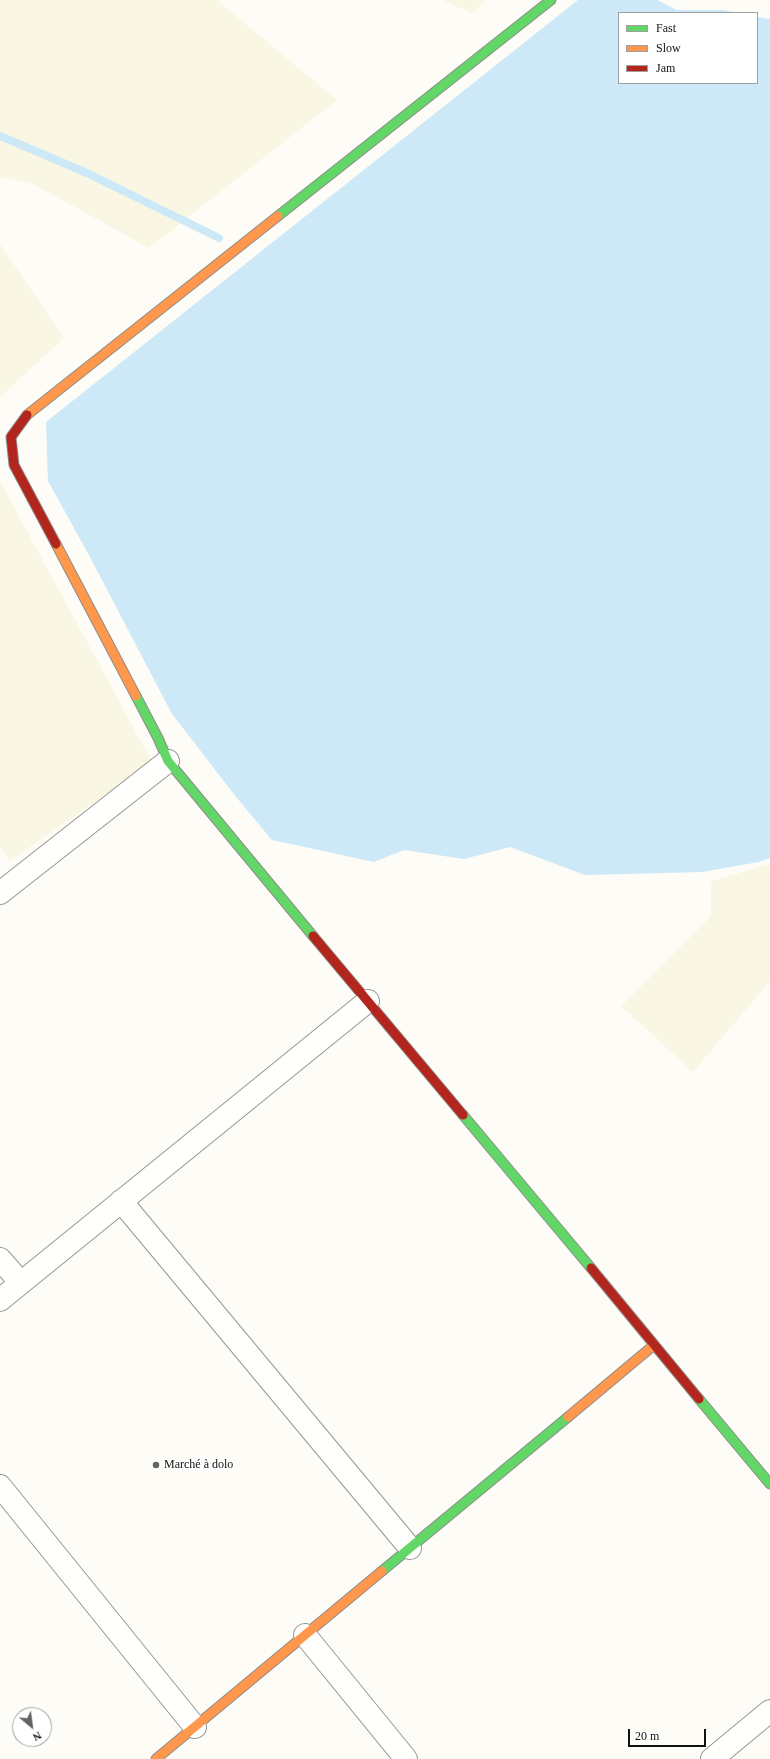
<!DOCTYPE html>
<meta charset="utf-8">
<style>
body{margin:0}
#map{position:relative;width:770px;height:1759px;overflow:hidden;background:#fdfcf7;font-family:"Times New Roman",serif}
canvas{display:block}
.legend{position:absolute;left:618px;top:12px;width:140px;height:72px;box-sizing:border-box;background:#fff;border:1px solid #a0a0a0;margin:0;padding:5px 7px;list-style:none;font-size:12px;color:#111}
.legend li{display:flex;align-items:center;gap:8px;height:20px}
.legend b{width:20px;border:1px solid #a0a0a0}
.north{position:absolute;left:12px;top:1707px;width:40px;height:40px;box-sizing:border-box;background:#fff;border:1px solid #a0a0a0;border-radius:50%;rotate:151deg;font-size:11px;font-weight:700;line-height:16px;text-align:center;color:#111}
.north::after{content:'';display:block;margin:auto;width:14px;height:18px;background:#646362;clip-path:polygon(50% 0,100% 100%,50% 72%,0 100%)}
.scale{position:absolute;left:628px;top:1729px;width:78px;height:18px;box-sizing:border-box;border:2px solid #111;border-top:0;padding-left:5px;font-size:12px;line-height:14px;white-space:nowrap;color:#111;-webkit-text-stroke:3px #fff;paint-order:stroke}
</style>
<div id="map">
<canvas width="770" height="1759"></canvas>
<ul class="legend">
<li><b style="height:5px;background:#63d668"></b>Fast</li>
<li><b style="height:5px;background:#ff974d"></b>Slow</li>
<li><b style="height:5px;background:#b3261e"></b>Jam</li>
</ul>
<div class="north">N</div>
<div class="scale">20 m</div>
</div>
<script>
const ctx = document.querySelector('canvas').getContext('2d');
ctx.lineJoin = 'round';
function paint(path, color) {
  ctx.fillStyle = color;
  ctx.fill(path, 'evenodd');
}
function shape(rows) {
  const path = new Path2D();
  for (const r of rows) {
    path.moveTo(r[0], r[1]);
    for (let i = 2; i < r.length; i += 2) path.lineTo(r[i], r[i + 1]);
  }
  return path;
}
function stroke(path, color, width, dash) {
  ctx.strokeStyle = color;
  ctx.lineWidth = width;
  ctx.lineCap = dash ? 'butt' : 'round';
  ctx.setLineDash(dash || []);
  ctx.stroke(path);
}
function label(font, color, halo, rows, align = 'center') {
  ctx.font = font + ' "Times New Roman",serif';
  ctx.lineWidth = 4;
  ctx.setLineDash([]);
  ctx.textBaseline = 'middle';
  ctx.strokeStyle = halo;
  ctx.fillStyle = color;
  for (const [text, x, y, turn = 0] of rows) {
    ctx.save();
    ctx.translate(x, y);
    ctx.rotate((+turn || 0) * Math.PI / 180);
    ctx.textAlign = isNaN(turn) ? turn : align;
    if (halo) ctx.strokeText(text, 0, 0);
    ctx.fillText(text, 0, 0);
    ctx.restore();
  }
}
const farmland = shape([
 [0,0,217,0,337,100,149,248,31,183,0,177],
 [442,0,487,0,472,13],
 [0,244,64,338,0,397],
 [0,481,152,762,10,861,0,847],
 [770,864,770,981,693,1072,621,1006,711,916,711,881]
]);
const water = shape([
 [578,0,657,0,677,10,724,10,738,13,619,13,619,83,757,83,757,17,770,19,770,858,759,862,702,872,585,875,510,847,464,859,404,850,374,862,272,840,237,798,172,714,90,557,48,481,46,422]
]);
const stream = shape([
 [0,136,87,173,219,238]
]);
const street = shape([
 [0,893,168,761],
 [121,1201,410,1548],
 [0,1259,21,1283],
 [0,1300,368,1001],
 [0,1486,195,1727],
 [305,1635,406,1759],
 [712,1759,770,1711]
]);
const fast = shape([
 [278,216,551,0],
 [136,696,158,738,168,761,313,936],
 [463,1115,591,1268],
 [699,1399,770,1484],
 [382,1571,568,1417]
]);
const slow = shape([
 [27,415,278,216],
 [56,544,136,696],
 [568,1417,654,1345],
 [156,1759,382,1571]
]);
const jam = shape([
 [27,415,11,437,14,465,56,544],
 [313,936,463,1115],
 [591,1268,699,1399]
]);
const markers = [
 [156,1465,4,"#646362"]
];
const poiNames = [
 ["Marché à dolo",164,1465]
];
paint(farmland, '#f9f7e4');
paint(water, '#cde8f7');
stroke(stream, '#cde8f7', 8);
stroke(street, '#979795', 24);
stroke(fast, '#8e8d8b', 11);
stroke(slow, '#8e8d8b', 11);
stroke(jam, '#8e8d8b', 11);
stroke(street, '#fffffe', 22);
stroke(fast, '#63d668', 9);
stroke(slow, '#ff974d', 9);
stroke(jam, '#b3261e', 9);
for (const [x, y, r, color] of markers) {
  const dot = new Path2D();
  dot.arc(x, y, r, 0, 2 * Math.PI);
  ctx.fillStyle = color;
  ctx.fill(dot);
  stroke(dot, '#fff', 1.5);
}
label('12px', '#111', '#fff', poiNames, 'left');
</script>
